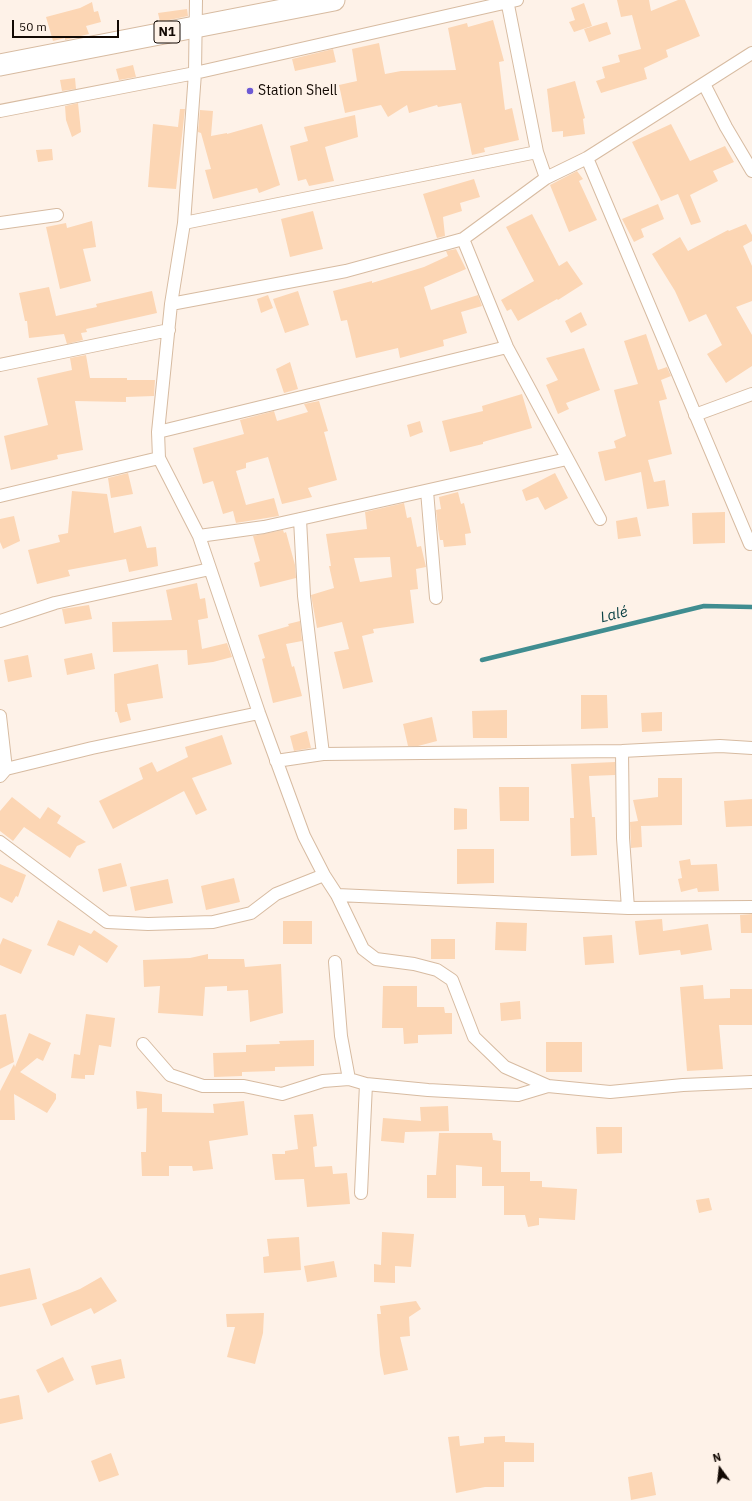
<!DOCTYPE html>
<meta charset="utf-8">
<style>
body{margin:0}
#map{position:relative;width:752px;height:1501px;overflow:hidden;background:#fef2e8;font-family:"IBM Plex Sans",sans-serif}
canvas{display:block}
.north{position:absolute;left:700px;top:1449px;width:40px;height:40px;-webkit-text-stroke:3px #fef2e8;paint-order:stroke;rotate:345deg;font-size:11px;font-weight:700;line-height:16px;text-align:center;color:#120903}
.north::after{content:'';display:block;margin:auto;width:14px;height:18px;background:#120903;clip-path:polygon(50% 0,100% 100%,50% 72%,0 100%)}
.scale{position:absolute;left:12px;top:20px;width:107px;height:18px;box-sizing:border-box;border:2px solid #120903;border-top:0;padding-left:5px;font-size:12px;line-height:14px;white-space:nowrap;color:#120903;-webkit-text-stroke:3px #fef2e8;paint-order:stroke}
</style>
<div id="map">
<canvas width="752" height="1501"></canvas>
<div class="north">N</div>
<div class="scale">50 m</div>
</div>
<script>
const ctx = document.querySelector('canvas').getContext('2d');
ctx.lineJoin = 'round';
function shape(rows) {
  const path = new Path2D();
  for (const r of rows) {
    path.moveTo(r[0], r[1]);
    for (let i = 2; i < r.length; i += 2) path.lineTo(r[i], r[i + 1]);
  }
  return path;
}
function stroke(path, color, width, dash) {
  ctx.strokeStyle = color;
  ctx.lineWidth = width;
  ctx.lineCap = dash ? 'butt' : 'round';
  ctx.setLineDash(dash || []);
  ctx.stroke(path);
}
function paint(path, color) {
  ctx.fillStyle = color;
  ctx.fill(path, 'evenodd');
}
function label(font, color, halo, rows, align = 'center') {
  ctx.font = font + ' "IBM Plex Sans",sans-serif';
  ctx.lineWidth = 4;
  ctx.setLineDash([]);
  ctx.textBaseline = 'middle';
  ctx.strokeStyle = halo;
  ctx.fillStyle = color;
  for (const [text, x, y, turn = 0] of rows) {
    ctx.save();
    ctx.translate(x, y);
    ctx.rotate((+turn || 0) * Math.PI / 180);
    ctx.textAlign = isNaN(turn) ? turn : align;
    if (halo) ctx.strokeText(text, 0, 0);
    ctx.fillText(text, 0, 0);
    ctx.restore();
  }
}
const stream = shape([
 [482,660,704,606,752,607]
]);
const building = shape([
 [617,0,649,0,651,11,678,0,685,0,700,36,666,50,668,57,644,68,647,79,601,93,596,81,605,78,602,67,620,62,618,55,641,49,632,15,621,17],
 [92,2,94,12,98,11,101,22,86,26,89,34,65,40,65,38,53,41,46,17,80,8],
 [584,3,592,26,574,32,569,22,575,20,571,8],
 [187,9,188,16,160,22,158,13],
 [493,20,504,61,499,62,505,110,512,108,519,140,484,148,485,152,472,155,461,103,438,107,437,105,409,113,407,105,388,117,381,105,345,113,339,85,357,81,352,49,379,43,385,74,401,71,456,70,448,28,467,23,468,27],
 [607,22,611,34,589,42,584,29],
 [333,49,336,62,295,71,292,59],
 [133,65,136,77,119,80,116,69],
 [75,78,76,89,62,91,60,80],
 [575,81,585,118,583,119,585,134,563,137,563,131,552,132,547,89],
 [78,103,81,132,72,137,66,120,65,106],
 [180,109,185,109,176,189,148,187,153,124,178,127],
 [200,110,213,111,211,136,227,133,227,134,262,124,280,185,259,193,257,188,213,199,205,170,211,169,201,133,198,132],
 [355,115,358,137,325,147,334,181,309,186,306,179,298,181,290,146,308,141,304,127],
 [671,124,690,161,725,146,734,162,713,171,718,181,690,195,701,222,691,225,678,194,661,201,632,142],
 [52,149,53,160,38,162,36,150],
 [577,171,583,179,579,181,597,220,569,232,550,185],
 [474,179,480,197,460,203,462,211,443,217,445,236,437,238,423,194],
 [658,204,664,219,641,229,644,237,634,242,622,219],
 [313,211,323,249,290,257,281,219],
 [532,214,559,266,567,261,583,284,558,300,557,299,518,321,511,309,507,311,501,300,534,281,506,227],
 [92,221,96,247,83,249,91,281,60,289,46,227,66,223,67,228],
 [746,224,752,235,752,241,743,246,752,266,752,301,736,307,752,335,752,366,726,383,707,354,722,345,706,314,689,322,675,291,652,254,680,237,688,251,728,230,729,231],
 [456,249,466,269,424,287,431,310,478,295,482,306,461,312,467,333,443,340,444,346,400,358,398,348,356,358,347,320,341,321,333,291,372,281,372,283,424,267,448,256,446,251],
 [49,287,56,316,97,307,96,304,152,291,157,313,86,329,87,332,81,333,83,340,67,344,64,334,29,338,27,321,25,321,19,293],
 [298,291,309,325,285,333,273,299],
 [268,295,273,308,261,313,257,299],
 [581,312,587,325,571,333,565,321],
 [646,334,658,370,667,367,671,376,661,380,667,399,659,401,672,454,648,460,654,482,665,480,669,506,647,509,641,472,605,481,598,452,616,448,614,441,626,436,614,390,638,384,624,341],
 [584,348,600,390,566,403,569,409,558,414,546,385,558,380,546,358],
 [86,355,90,378,127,378,127,380,155,380,154,396,126,397,126,402,75,401,83,450,57,455,58,459,11,470,4,436,48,425,37,378,72,370,70,358],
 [290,362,298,389,284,393,276,369],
 [522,394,532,428,483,442,483,444,450,452,442,421,483,411,482,406],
 [319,401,328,431,324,432,337,480,308,488,312,497,282,504,268,457,246,463,246,468,236,471,246,505,274,498,279,516,236,523,233,511,223,514,213,481,203,484,193,448,244,434,240,420,274,411,277,421,308,412,304,404],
 [420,421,423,432,410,437,407,425],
 [128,473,133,494,111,498,108,478],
 [555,473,568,498,545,510,538,497,526,501,522,490],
 [72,491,107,494,114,533,141,526,147,548,156,547,158,566,129,572,126,559,68,570,70,576,37,584,28,550,60,542,58,535,68,533],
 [458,492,461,504,464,503,471,533,465,534,466,545,444,547,443,540,440,540,438,529,436,510,441,509,439,497],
 [404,503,407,518,411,517,417,547,421,546,426,567,416,569,418,589,410,590,414,623,373,629,374,633,362,636,373,682,343,689,334,652,349,649,342,622,317,628,311,595,334,588,329,566,331,566,326,534,367,529,365,512],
 [390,557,392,577,360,582,354,558],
 [725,512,725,543,693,544,692,513],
 [14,516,20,541,3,549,0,542,0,519],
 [637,517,641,536,618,539,616,521],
 [283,530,284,533,286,532,295,565,296,578,260,587,254,563,260,561,253,536],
 [197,583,200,599,205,598,208,618,198,620,202,649,227,643,232,657,213,662,188,665,187,650,113,652,112,622,172,620,166,590],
 [89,605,92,619,65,624,62,609],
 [300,621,302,641,286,644,292,667,294,666,302,696,273,703,262,659,265,658,258,635,289,626,288,624],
 [92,653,95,669,67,675,64,659],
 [28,655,32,677,8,682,4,660],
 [158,664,163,698,127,704,131,720,120,723,117,712,115,712,114,674],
 [581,695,607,695,608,728,581,729],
 [507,710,507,738,473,738,472,711],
 [662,712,662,731,642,732,641,713],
 [432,717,437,741,418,746,408,746,403,724],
 [307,731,311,748,294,751,290,736],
 [222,735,232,764,192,778,207,810,196,815,184,791,113,829,99,801,143,779,139,768,152,762,157,772,188,757,185,747],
 [615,762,615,775,589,776,592,817,595,817,597,855,571,856,570,818,574,818,571,764],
 [658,778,682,778,682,825,641,826,642,847,631,848,630,822,638,821,633,800,658,797],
 [499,787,529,787,529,821,500,821],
 [12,797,40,819,48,807,61,816,57,823,86,842,77,846,70,858,24,827,13,841,0,831,0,811],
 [752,799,752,826,726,827,724,801],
 [454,808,467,809,467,829,454,830],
 [457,849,494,849,494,883,457,884],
 [690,859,691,865,717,864,719,891,698,892,697,888,681,892,678,879,682,878,679,861],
 [121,863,127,886,103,892,98,869],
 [0,864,26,875,18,897,16,896,12,903,0,897],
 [234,878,240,902,206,910,201,886],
 [168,879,173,903,135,911,130,887],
 [752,914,752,933,741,933,740,915],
 [662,919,663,931,708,924,712,950,681,955,680,950,639,955,635,921],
 [58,920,91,934,94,930,118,946,107,963,79,945,74,956,47,945],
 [283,921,312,921,312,944,283,944],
 [496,922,527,923,526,951,495,950],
 [612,935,614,963,585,965,583,937],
 [3,938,32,950,21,974,0,965,0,945],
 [431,939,455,939,455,959,431,959],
 [208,954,208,959,244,959,245,967,281,964,283,1013,250,1022,248,990,227,991,227,986,205,987,203,1016,158,1013,160,986,144,987,143,960,190,958],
 [703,985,704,999,730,998,730,989,752,989,752,1025,719,1025,723,1069,687,1071,680,987],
 [383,986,417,986,417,1007,444,1007,445,1013,452,1013,452,1034,418,1035,418,1043,404,1044,403,1028,382,1028],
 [520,1001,521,1019,501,1021,500,1003],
 [6,1014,14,1062,0,1069,0,1015],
 [86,1014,115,1018,111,1047,99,1045,94,1075,85,1075,85,1079,71,1078,74,1054,80,1055],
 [29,1033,51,1043,43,1061,37,1058,20,1072,56,1094,56,1099,47,1113,14,1094,15,1120,0,1120,0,1091,14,1064,15,1067],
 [314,1040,314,1066,275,1067,275,1071,242,1072,242,1076,214,1077,213,1053,246,1052,246,1045,280,1044,279,1041],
 [546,1042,582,1042,582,1072,546,1072],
 [136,1091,162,1094,162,1112,214,1113,213,1104,244,1101,248,1135,209,1141,213,1169,193,1171,192,1166,169,1166,169,1176,142,1176,141,1152,146,1152,147,1108,137,1109],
 [448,1106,449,1131,405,1132,404,1143,381,1141,383,1118,421,1121,420,1107],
 [313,1114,317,1146,313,1147,315,1167,332,1166,333,1174,347,1173,350,1204,307,1207,304,1179,275,1180,272,1154,285,1154,285,1151,298,1149,294,1115],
 [596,1127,622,1127,622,1153,597,1154],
 [439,1133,492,1133,493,1140,501,1141,501,1172,530,1172,530,1181,542,1181,542,1187,577,1189,575,1220,539,1218,539,1225,528,1227,525,1215,504,1215,504,1186,482,1186,482,1167,456,1165,456,1198,427,1198,427,1175,436,1175],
 [709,1198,712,1210,699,1213,696,1200],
 [382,1232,414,1234,411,1267,395,1266,395,1283,374,1282,374,1264,381,1265],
 [299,1237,301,1270,264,1273,263,1257,269,1256,267,1239],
 [334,1261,337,1277,307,1282,304,1266],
 [30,1268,37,1299,0,1307,0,1275],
 [101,1277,117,1301,94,1314,91,1308,51,1326,42,1304,80,1289],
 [416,1301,421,1309,409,1317,410,1336,400,1337,408,1370,384,1375,380,1355,377,1314,381,1314,380,1306],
 [264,1313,263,1333,255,1364,227,1357,235,1327,227,1327,226,1314],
 [63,1357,74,1380,48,1393,36,1370],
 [121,1359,125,1378,96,1385,91,1366],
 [19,1395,23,1419,0,1424,0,1399],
 [459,1436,460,1446,484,1443,484,1437,505,1436,505,1442,534,1443,534,1462,504,1462,504,1487,485,1487,456,1493,448,1437],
 [111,1453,119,1475,99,1482,91,1461],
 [652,1472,656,1495,631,1500,628,1477]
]);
const street = shape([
 [196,0,195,73,184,223,171,304,158,432,159,458,199,536,259,713,304,836,324,875,337,895,363,949,376,959,414,964,437,970,452,980,474,1037,505,1067,548,1086],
 [507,0,537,152,546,178],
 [704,84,726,127,752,171],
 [0,111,195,73,517,0],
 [587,158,750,544],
 [0,223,57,215],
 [184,223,537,152],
 [463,239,507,347,600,519],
 [171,304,346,271,463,239,546,178,587,158,752,53],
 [0,365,169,330],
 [695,415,752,394],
 [158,432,507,347],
 [427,491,436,598],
 [0,496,159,458],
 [300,519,304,596,323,754],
 [199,536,264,527,300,519,567,459],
 [0,621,55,603,210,569],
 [0,716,6,769,0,776],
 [622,751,623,838,628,908],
 [276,761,323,754,622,751,720,746,752,748],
 [6,769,92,748,259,713],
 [0,842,107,922,148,924,213,922,251,913,276,894,324,875],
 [337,895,628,908,752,907],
 [335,962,341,1036,349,1079,366,1084,428,1090,518,1095,548,1086,610,1092,683,1085,752,1082],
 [143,1044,170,1075,203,1086,244,1086,282,1094,323,1081,349,1079],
 [361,1193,366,1084]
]);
const highway = shape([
 [0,65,334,0]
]);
const markers = [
 [250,91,4,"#6d5ad4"]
];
const shields = [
 [167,32,26]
];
const shieldNames = [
 ["N1",167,32]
];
const poiNames = [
 ["Station Shell",258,91]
];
const waterNames = [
 ["Lalé",614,615,-14]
];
stroke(stream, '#408d90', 4.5);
paint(building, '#fcd6b4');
stroke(street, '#d7bba1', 14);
stroke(highway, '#d7bba1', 23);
stroke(street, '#fff', 12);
stroke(highway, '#fff', 21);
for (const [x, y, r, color] of markers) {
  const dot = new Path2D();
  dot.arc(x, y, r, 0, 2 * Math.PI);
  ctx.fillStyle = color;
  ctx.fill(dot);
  stroke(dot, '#fef2e8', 1.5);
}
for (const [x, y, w] of shields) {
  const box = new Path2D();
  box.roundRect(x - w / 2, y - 11, w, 22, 3);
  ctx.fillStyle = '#fef2e8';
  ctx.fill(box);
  stroke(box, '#120903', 1);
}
label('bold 13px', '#120903', null, shieldNames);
label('14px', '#120903', '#fef2e8', poiNames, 'left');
label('italic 15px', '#0b4144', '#fef2e8', waterNames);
</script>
